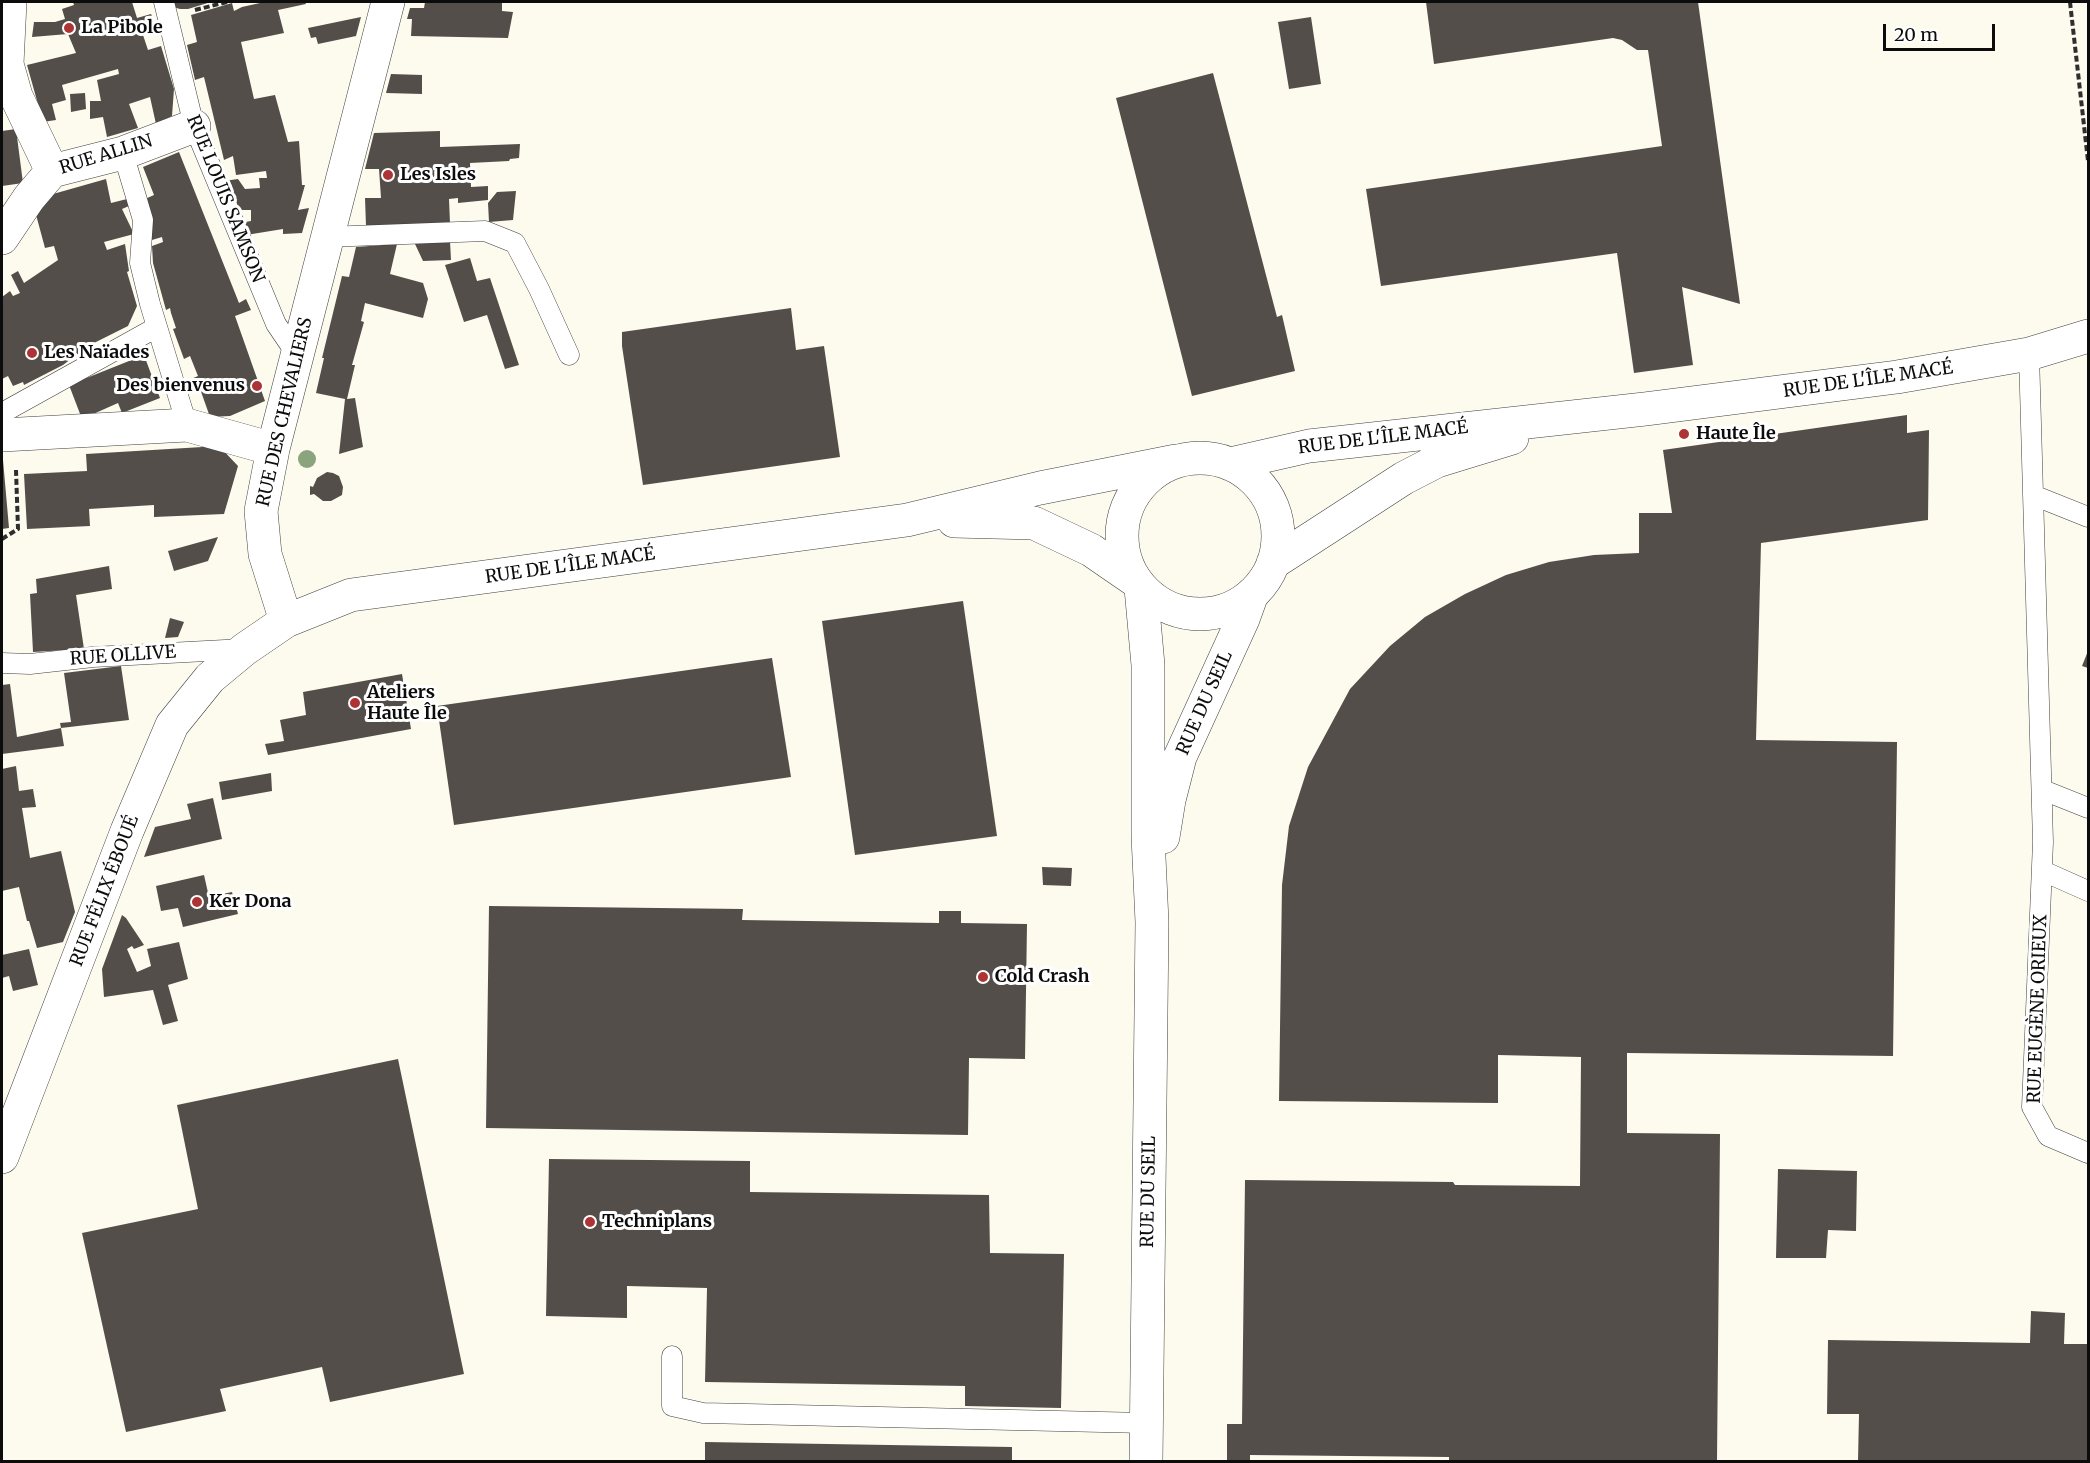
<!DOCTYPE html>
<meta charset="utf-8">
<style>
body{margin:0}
#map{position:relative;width:2090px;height:1463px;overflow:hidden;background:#fdfbed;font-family:Merriweather,serif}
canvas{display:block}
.frame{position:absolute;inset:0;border:3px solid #0c0c0c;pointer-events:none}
.scale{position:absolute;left:1883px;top:24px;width:112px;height:27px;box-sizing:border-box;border:3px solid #0c0c0c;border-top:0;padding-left:8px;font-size:18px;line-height:21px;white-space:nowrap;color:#0c0c0c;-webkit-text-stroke:4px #fff;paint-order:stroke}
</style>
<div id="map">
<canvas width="2090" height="1463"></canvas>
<div class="frame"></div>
<div class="scale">20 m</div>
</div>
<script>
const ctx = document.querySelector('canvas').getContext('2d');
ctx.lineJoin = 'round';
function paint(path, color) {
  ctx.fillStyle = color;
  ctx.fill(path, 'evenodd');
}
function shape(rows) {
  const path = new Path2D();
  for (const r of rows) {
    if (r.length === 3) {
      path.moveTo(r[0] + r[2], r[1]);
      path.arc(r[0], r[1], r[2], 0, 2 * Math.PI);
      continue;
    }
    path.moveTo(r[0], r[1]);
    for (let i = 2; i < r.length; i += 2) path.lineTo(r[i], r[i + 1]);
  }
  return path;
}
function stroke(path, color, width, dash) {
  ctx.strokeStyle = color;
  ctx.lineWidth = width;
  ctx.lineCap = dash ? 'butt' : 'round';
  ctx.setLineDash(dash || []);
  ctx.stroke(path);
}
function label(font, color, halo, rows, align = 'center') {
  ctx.font = font + ' Merriweather,serif';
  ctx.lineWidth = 6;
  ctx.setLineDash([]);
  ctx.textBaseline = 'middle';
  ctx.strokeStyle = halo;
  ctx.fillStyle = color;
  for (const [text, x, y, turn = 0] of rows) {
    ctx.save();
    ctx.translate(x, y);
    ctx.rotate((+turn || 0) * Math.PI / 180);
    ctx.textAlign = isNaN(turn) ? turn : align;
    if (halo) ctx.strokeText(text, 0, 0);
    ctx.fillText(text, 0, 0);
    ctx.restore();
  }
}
const building = shape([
 [73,2,132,2,137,18,151,14,155,23,145,26,148,33,143,35,148,50,161,46,174,89,172,116,156,124,150,97,129,104,138,128,107,137,103,117,90,119,90,101,101,101,97,80,119,74,118,69,62,85,66,100,52,104,56,120,43,122,27,65,76,53,68,34,32,37,34,22,55,22,65,19,62,9,74,5],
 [171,2,211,2,188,9,180,9,173,7],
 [260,2,305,2,306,4,278,10,284,33,241,42,254,99,275,95,288,142,299,141,302,185,305,185,298,210,309,208,302,233,283,234,283,229,246,235,240,223,251,221,251,210,236,210,224,181,238,179,245,189,260,188,259,178,267,178,266,171,236,175,233,156,224,160,204,77,195,80,187,45,197,42,191,15,232,3,234,11,242,7,260,3],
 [425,2,502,2,502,11,513,12,508,38,411,36,412,19,407,19,410,8,424,8],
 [1426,2,1698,2,1740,304,1682,287,1693,365,1634,373,1617,253,1381,286,1366,189,1662,146,1648,50,1637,50,1622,40,1613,38,1434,64],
 [361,17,356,36,318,44,316,37,311,38,308,28],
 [1311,17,1321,84,1289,89,1278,22],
 [1213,73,1277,317,1282,315,1295,371,1192,396,1116,98],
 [391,74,422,75,422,94,386,93],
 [85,93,86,109,71,112,70,94],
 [16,129,23,183,2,186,2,131],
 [440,131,440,147,520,144,519,158,510,159,509,161,470,163,471,187,488,186,488,200,458,203,458,198,449,199,450,223,366,226,365,198,381,198,379,169,365,169,374,133],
 [179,152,239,303,246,299,251,310,235,316,265,401,230,416,210,417,199,386,194,387,191,379,198,376,190,356,184,359,173,329,176,328,171,313,170,308,166,310,153,263,152,246,163,242,162,237,152,240,150,213,145,199,154,195,143,167],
 [106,179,111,203,127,199,129,206,122,209,134,234,104,242,107,250,125,244,129,271,127,272,137,306,128,326,88,346,63,365,24,385,23,382,13,386,8,376,2,379,2,297,10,291,13,296,20,293,11,275,18,271,24,283,58,260,54,246,45,248,35,211,43,208,39,198],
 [516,191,513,220,489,222,488,203,497,192],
 [450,241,451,260,423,261,415,244],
 [397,244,390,274,423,283,428,299,423,318,365,303,361,321,364,322,352,365,355,365,347,399,355,398,363,447,339,454,345,399,316,393,324,358,322,358,342,276,349,277,356,247],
 [470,258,477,281,490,278,519,365,505,369,487,315,464,322,445,265],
 [791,308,796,350,824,346,840,457,643,485,622,346,622,332],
 [144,355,160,398,122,413,118,403,82,419,69,385],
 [1907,415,1907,433,1929,430,1928,520,1761,543,1756,740,1897,742,1893,1056,1627,1053,1627,1133,1720,1134,1717,1461,1449,1461,1449,1457,1250,1455,1250,1461,1227,1461,1227,1424,1242,1424,1245,1180,1453,1182,1455,1185,1580,1186,1581,1057,1498,1055,1498,1103,1279,1101,1282,885,1289,826,1308,767,1350,689,1390,646,1425,617,1465,594,1506,575,1549,562,1594,555,1639,553,1639,513,1672,513,1663,450],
 [219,446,238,466,224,514,154,517,154,505,89,509,90,526,27,529,24,474,87,471,86,454],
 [2,460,3,460,9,528,2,529],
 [327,472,333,473,339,476,343,487,342,495,331,501,323,501,314,494,310,495,310,486,313,487,317,478],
 [218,537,208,561,174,571,168,551],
 [109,566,112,589,76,595,84,649,33,652,30,594,37,593,36,579],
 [963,601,997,836,855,855,822,621],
 [170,618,184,622,178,637,165,638],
 [2088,651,2088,668,2082,666],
 [772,658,791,777,454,825,437,706],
 [121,666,129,720,61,728,60,723,71,722,64,673],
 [402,674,411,729,268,755,265,744,284,741,280,720,306,715,303,692],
 [10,684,17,737,61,728,64,746,2,754,2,685],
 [16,766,19,791,33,789,36,807,22,808,30,858,61,851,75,912,63,942,37,948,29,921,27,921,19,887,2,891,2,769],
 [271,773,272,791,222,800,219,782],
 [213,798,222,839,144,857,155,827,191,819,187,804],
 [1042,867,1072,868,1071,886,1043,885],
 [204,875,209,897,232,892,238,914,183,927,178,908,161,911,156,886],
 [489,906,743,909,742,920,939,923,939,911,961,911,961,923,1027,924,1025,1059,969,1058,968,1135,486,1128],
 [122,915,126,918,144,945,134,949,132,946,127,949,137,972,151,966,147,949,179,942,188,979,168,985,178,1021,163,1025,153,990,104,997,102,969],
 [29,949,38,985,13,991,9,976,2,978,2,955],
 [398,1059,464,1374,330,1402,322,1367,220,1389,226,1411,126,1432,82,1233,198,1209,177,1105],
 [549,1159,750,1161,750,1192,989,1195,990,1253,1064,1254,1061,1408,965,1406,965,1386,705,1382,707,1288,627,1286,627,1318,546,1316],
 [1778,1169,1857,1171,1856,1231,1828,1230,1826,1258,1776,1258],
 [2031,1311,2065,1313,2064,1344,2088,1344,2088,1461,1858,1461,1859,1414,1827,1414,1828,1340,2030,1343],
 [705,1442,1012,1447,1012,1461,705,1461]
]);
const path = shape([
 [2070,2,2088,161],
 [195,10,227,2],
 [2,539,18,529,16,470]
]);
const service = shape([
 [164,2,194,126,276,324,297,355],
 [123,153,143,220,140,263,150,304,187,425],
 [326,237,485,231,515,243,539,289,569,355],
 [2029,354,2043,842,2032,1107,2048,1136,2088,1153],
 [2,413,157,327],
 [2033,495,2088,517],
 [2,663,30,664,93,657,244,649],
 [2043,790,2088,808],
 [2043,871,2088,891],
 [672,1356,672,1406,703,1413,1146,1423]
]);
const minor = shape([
 [10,2,7,64,16,96,52,171],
 [2,238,29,198,52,171,123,153,194,126],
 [2,435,187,425,273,449],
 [1200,536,78],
 [1230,464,1309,446,1645,409,1897,377,2029,354,2088,336],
 [954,521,1034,523,1091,550,1136,581],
 [1273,563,1404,478,1437,461,1512,438],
 [1141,588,1148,665,1148,836,1152,922,1146,1462],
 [286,621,265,554,261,511,273,449,388,2],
 [1163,837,1169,800,1180,757,1243,619,1252,594],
 [2,1157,127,831,172,725,210,678,245,649,286,621,351,595,907,520,1040,488,1176,461]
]);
const trees = [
 [307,459]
];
const markers = [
 [69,28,6,"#ad3334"],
 [388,175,6,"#ad3334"],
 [32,353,6,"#ad3334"],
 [257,386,6,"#ad3334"],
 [1684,434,6,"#ad3334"],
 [355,703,6,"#ad3334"],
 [197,902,6,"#ad3334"],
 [983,977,6,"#ad3334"],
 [590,1222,6,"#ad3334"]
];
const poiNames = [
 ["La Pibole",81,28],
 ["Les Isles",400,175],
 ["Les Naïades",44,353],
 ["Des bienvenus",245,386,"right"],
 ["Haute Île",1696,434],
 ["Ateliers",367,693],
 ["Haute Île",367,714],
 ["Ker Dona",209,902],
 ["Cold Crash",995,977],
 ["Techniplans",602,1222]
];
const streetNames = [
 ["RUE ALLIN",106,155,-17],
 ["RUE LOUIS SAMSON",225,199,68],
 ["RUE DE L'ÎLE MACÉ",1868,380,-8],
 ["RUE DES CHEVALIERS",285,412,-77],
 ["RUE DE L'ÎLE MACÉ",1383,438,-7],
 ["RUE DE L'ÎLE MACÉ",570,566,-8],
 ["RUE OLLIVE",123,656,-4],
 ["RUE DU SEIL",1205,703,-66],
 ["RUE FÉLIX ÉBOUÉ",105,891,-69],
 ["RUE EUGÈNE ORIEUX",2038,1009,-88],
 ["RUE DU SEIL",1149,1192,-89]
];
paint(building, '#544e4a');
stroke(service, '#3f3f3f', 21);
stroke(minor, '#3f3f3f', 34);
stroke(path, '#2e2e2e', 4, [6, 3]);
stroke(service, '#fff', 20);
stroke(minor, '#fff', 33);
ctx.fillStyle = '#8ba47e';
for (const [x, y] of trees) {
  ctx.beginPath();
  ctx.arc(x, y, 9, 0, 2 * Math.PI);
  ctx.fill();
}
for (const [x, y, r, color] of markers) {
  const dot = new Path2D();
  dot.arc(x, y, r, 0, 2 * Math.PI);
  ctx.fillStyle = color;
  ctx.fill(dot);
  stroke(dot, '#fff', 2);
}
label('bold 18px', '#0c0c0c', '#fff', poiNames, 'left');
label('18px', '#0c0c0c', '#fff', streetNames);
</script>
